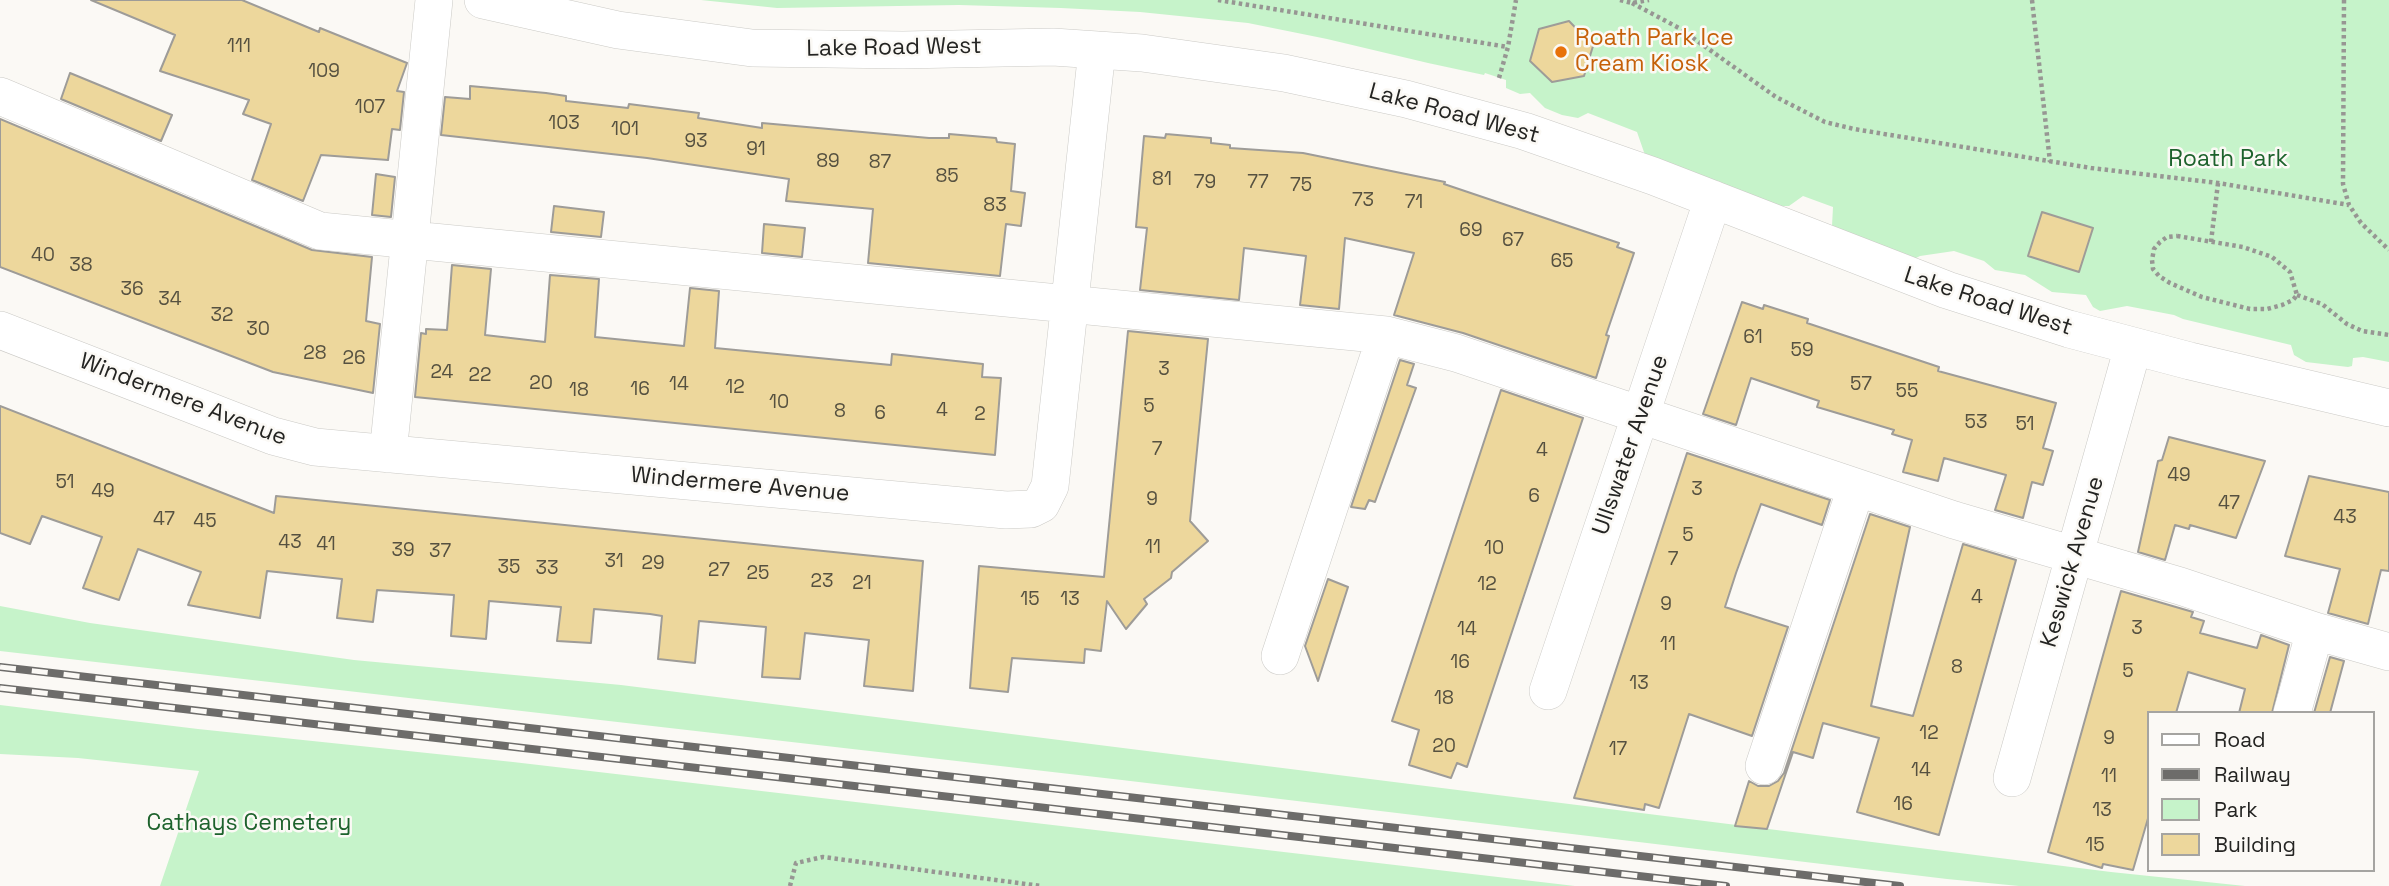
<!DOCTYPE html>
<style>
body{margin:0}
#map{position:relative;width:2389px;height:886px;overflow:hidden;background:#fbf9f5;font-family:"Space Grotesk",sans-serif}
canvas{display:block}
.legend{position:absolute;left:2147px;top:711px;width:228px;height:161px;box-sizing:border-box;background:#fbf9f5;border:2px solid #a5a4a1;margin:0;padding:9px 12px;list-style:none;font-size:21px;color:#242422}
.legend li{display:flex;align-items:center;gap:14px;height:35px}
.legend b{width:35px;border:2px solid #a5a4a1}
</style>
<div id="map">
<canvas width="2389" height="886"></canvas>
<ul class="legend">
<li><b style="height:9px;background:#fff"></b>Road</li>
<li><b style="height:9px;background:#6d6c6a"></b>Railway</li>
<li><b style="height:19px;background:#c6f3ca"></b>Park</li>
<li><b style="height:19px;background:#edd79c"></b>Building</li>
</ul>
</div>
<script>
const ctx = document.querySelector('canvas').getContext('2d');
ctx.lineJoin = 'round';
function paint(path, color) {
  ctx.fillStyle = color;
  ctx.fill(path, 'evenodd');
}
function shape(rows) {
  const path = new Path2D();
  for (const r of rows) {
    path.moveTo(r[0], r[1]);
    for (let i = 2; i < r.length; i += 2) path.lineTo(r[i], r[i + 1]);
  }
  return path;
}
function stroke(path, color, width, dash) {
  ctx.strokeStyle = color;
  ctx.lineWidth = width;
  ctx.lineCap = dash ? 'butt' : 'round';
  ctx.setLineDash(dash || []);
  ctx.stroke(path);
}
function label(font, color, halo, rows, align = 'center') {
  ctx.font = font + ' "Space Grotesk",sans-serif';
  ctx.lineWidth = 5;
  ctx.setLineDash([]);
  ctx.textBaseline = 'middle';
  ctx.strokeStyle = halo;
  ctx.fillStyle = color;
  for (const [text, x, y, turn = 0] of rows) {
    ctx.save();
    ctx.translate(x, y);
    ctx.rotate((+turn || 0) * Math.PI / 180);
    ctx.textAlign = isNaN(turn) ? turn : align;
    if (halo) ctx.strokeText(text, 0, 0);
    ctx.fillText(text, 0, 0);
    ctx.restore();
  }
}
const green = shape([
 [701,0,2389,0,2389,362,2363,357,2353,358,2352,366,2348,367,2306,362,2294,355,2291,345,2183,319,2174,315,2127,306,2100,311,2093,307,2086,295,2052,292,2025,275,1995,270,1984,261,1954,251,1920,256,1904,264,1832,226,1833,207,1803,196,1789,206,1768,206,1645,155,1637,132,1588,113,1578,118,1562,115,1545,108,1530,93,1520,94,1506,88,1506,80,1485,73,1484,75,1428,63,1327,39,1248,23,1140,12,1061,8,959,5,777,8],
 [0,606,90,623,354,660,621,685,2111,872,2245,886,2019,886,1947,879,1122,780,0,651],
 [0,705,198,729,513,762,1575,886,160,886,199,771,78,758,0,754]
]);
const building = shape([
 [91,0,242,0,319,32,320,28,407,63,397,91,404,92,400,130,392,129,388,160,321,155,303,201,252,180,271,124,243,114,249,100,160,71,175,35,91,0],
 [1569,21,1593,46,1584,76,1552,82,1530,61,1539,29,1569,21],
 [70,73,172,115,161,141,61,99,70,73],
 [470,86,546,93,566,96,566,101,628,108,629,104,699,113,698,118,762,128,762,123,929,138,949,138,949,134,996,138,997,142,1015,144,1011,191,1025,193,1021,226,1006,224,1000,276,868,263,873,209,786,201,789,179,647,158,441,135,445,97,470,99,470,86],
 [0,119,312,250,372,257,366,321,380,324,373,393,273,372,0,267,0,119],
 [1166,134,1211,138,1211,143,1230,145,1230,148,1303,153,1445,182,1444,184,1619,243,1617,247,1634,253,1606,335,1609,336,1596,378,1463,333,1394,315,1414,253,1345,238,1339,309,1300,305,1306,256,1244,248,1239,300,1140,290,1147,228,1136,227,1144,136,1165,138,1166,134],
 [376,174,395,177,391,217,372,215,376,174],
 [554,206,604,212,601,237,551,232,554,206],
 [2042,212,2093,228,2079,272,2028,256,2042,212],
 [764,224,805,228,802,257,762,253,764,224],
 [452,265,491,269,485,335,545,342,550,275,599,279,595,337,684,346,690,288,719,291,715,348,891,365,892,354,983,364,982,377,1001,378,995,455,415,397,421,333,426,334,426,329,447,330,452,265],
 [1742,302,1763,309,1764,305,1808,319,1807,323,1939,367,1938,371,2056,403,2043,448,2053,451,2043,485,2032,482,2023,518,1995,510,2006,475,1944,458,1938,481,1903,472,1912,440,1892,434,1894,430,1817,407,1819,401,1751,378,1736,425,1703,414,1742,302],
 [1128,331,1208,339,1190,521,1208,541,1172,572,1171,578,1144,599,1147,604,1126,629,1107,601,1101,651,1085,649,1084,663,1012,658,1008,692,970,688,979,566,1104,577,1128,331],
 [1400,360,1414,364,1407,385,1416,388,1375,502,1369,500,1365,509,1351,507,1400,360],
 [1501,390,1583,418,1467,767,1457,763,1451,778,1409,765,1419,730,1392,721,1501,390],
 [0,406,274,513,276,496,923,561,913,691,864,686,869,640,805,633,800,679,762,677,766,627,699,621,695,663,658,659,662,616,650,614,594,609,591,643,557,641,561,607,489,601,486,639,451,636,454,595,377,590,373,622,337,618,342,579,267,571,260,618,188,605,201,572,138,549,119,600,83,588,102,537,42,516,30,544,0,533,0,406],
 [2169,437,2265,461,2236,538,2190,525,2189,529,2175,525,2165,560,2138,552,2158,461,2162,460,2169,437],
 [1687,453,1830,500,1822,525,1761,504,1736,573,1725,607,1788,627,1752,736,1689,714,1659,808,1645,804,1644,810,1574,798,1687,453],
 [2309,476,2389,492,2389,571,2381,570,2368,624,2328,613,2340,569,2285,556,2309,476],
 [1870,514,1910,527,1871,706,1913,716,1963,544,2016,560,1939,835,1857,812,1879,738,1823,723,1813,758,1793,752,1767,829,1735,826,1749,781,1758,786,1769,786,1778,781,1784,773,1870,514],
 [1328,579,1348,587,1318,681,1305,646,1328,579],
 [2121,591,2193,612,2191,617,2204,621,2200,633,2257,648,2261,635,2289,645,2272,713,2239,713,2245,689,2188,672,2176,713,2149,713,2149,815,2133,870,2103,864,2102,868,2048,852,2121,591],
 [2330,657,2344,661,2330,713,2314,713,2330,657]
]);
const path = shape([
 [1218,0,1508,47],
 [1620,0,1632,3,1649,0],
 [2032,0,2050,162],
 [2344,0,2343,184,2349,205,2361,223,2389,250],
 [1632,3,1679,28,1776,97,1825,122,1854,129,2091,168,2218,183,2349,205],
 [1499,78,1508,47,1516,0],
 [2177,236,2243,247,2272,257,2290,272,2297,295,2293,300,2282,305,2267,309,2250,309,2202,297,2170,283,2159,276,2153,269,2152,260,2154,249,2160,242,2167,237,2177,236],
 [2211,242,2218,183],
 [2297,295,2322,304,2347,324,2362,331,2389,335],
 [790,886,796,863,823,857,1041,886]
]);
const minor = shape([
 [483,0,618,30,752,48,903,50,1053,47,1142,53,1284,73,1406,99,1524,131,1653,176,1947,290,2069,329,2190,361,2389,408],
 [0,96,320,231,1386,335,1456,353,1954,520,2180,586,2315,631,2389,652],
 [0,330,273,436,315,447,1006,510,1031,509,1041,504,1050,486,1097,50],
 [388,454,434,0],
 [1280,656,1386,335],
 [1548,691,1713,199],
 [2292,713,2315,631],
 [1764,766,1856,488],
 [2012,778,2133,347]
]);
const rail = shape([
 [0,667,1900,886],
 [0,688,1726,886]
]);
const markers = [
 [1561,52,7,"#e8710a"]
];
const numberNames = [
 ["111",239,47],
 ["109",324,72],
 ["107",370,108],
 ["103",564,124],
 ["101",625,130],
 ["93",696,142],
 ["91",756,150],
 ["89",828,162],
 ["87",880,163],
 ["85",947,177],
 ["81",1162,180],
 ["79",1205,183],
 ["77",1258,183],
 ["75",1301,186],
 ["73",1363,201],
 ["71",1414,203],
 ["83",995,206],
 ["69",1471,231],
 ["67",1513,241],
 ["40",43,256],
 ["65",1562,262],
 ["38",81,266],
 ["36",132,290],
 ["34",170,300],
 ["32",222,316],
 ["30",258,330],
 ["61",1753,338],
 ["59",1802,351],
 ["28",315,354],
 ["26",354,359],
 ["3",1164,370],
 ["24",442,373],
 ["22",480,376],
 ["20",541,384],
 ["14",679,385],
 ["57",1861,385],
 ["12",735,388],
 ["16",640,390],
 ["18",579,391],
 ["55",1907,392],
 ["10",779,403],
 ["5",1149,407],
 ["4",942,411],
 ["8",840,412],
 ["6",880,414],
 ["2",980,415],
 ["53",1976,423],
 ["51",2025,425],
 ["7",1157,450],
 ["4",1542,451],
 ["49",2179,476],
 ["51",65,483],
 ["3",1697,490],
 ["49",103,492],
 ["6",1534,497],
 ["9",1152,500],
 ["47",2229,504],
 ["43",2345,518],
 ["47",164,520],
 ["45",205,522],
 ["5",1688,536],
 ["43",290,543],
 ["41",326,545],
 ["11",1153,548],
 ["10",1494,549],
 ["39",403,551],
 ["37",440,552],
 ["7",1673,560],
 ["31",614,562],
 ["29",653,564],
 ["35",509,568],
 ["33",547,569],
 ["27",719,571],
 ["25",758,574],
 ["23",822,582],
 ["21",862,584],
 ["12",1487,585],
 ["4",1977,598],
 ["15",1030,600],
 ["13",1070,600],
 ["9",1666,605],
 ["3",2137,629],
 ["14",1467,630],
 ["11",1668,645],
 ["16",1460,663],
 ["8",1957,668],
 ["5",2128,672],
 ["13",1639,684],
 ["18",1444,699],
 ["12",1929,734],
 ["9",2109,739],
 ["20",1444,747],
 ["17",1618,750],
 ["14",1921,771],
 ["11",2109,777],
 ["16",1903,805],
 ["13",2102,811],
 ["15",2095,846]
];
const foodNames = [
 ["Roath Park Ice",1575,39],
 ["Cream Kiosk",1575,65]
];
const streetNames = [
 ["Lake Road West",894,48,-1],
 ["Lake Road West",1454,114,15],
 ["Lake Road West",1988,302,18],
 ["Windermere Avenue",183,400,21],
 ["Ullswater Avenue",1631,445,-71],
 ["Windermere Avenue",740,485,5],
 ["Keswick Avenue",2073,562,-74]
];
const parkNames = [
 ["Roath Park",2228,160],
 ["Cathays Cemetery",249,824]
];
paint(green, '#c6f3ca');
paint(building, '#edd79c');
stroke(building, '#9e9c98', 2);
stroke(minor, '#cbcac6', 38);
stroke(path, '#979693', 4.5, [3.5, 3.5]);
stroke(minor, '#fff', 37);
stroke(rail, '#6d6c6a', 8);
stroke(rail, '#fbf9f5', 5, [16]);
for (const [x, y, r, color] of markers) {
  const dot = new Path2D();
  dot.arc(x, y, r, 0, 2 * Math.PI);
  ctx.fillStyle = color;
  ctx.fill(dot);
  stroke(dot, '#fbf9f5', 2.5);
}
label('19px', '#565140', null, numberNames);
label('23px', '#c56008', '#fbf9f5', foodNames, 'left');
label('23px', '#242422', '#fbf9f5', streetNames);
label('23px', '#1d622c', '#fbf9f5', parkNames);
</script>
